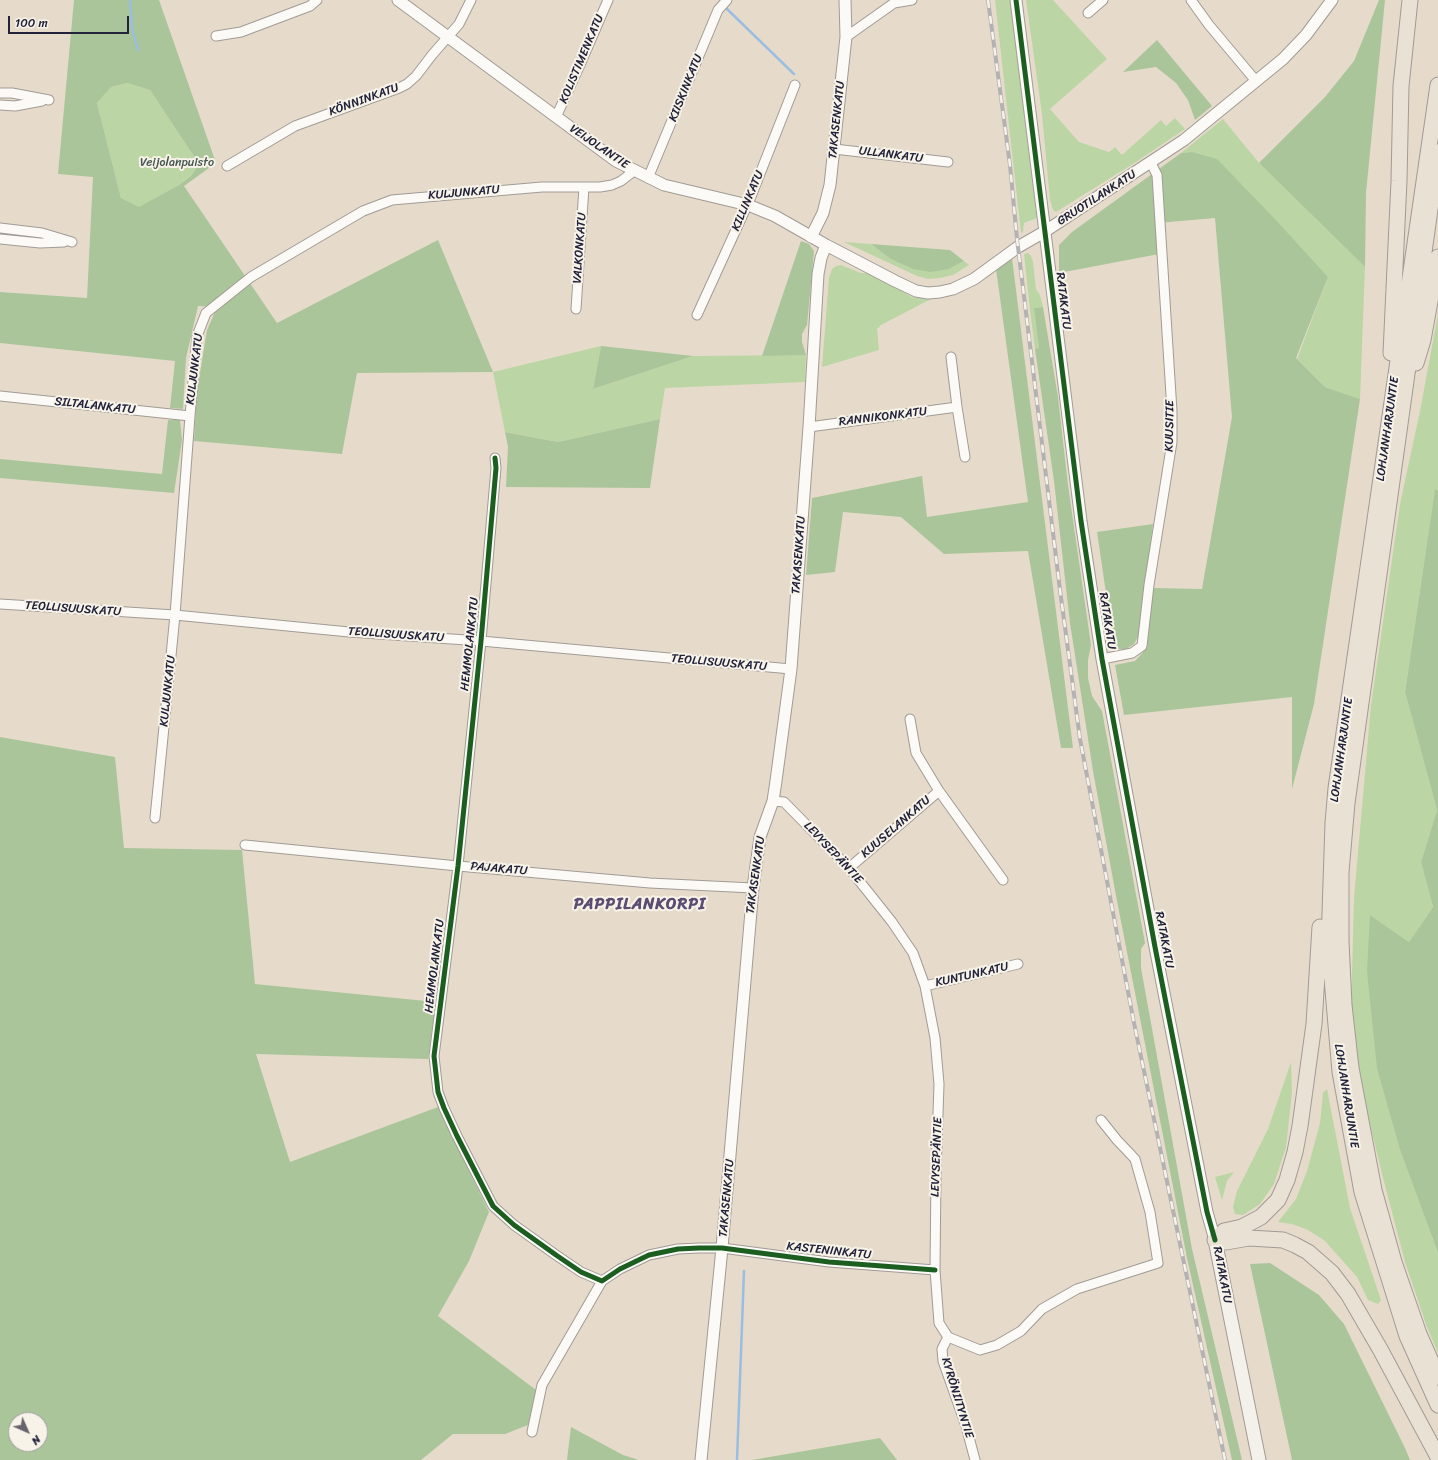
<!DOCTYPE html>
<meta charset="utf-8">
<style>
body{margin:0}
#map{position:relative;width:1438px;height:1460px;overflow:hidden;background:#e6dbcb;font-family:Sriracha,sans-serif}
canvas{display:block}
.north{position:absolute;left:8px;top:1412px;width:40px;height:40px;box-sizing:border-box;background:#f7f3e8;border:1px solid #a29fa3;border-radius:50%;rotate:135deg;font-size:11px;font-weight:700;line-height:16px;text-align:center;color:#22223b}
.north::after{content:'';display:block;margin:auto;width:14px;height:18px;background:#67636d;clip-path:polygon(50% 0,100% 100%,50% 72%,0 100%)}
.scale{position:absolute;left:8px;top:16px;width:121px;height:18px;box-sizing:border-box;border:2px solid #22223b;border-top:0;padding-left:5px;font-size:12px;line-height:14px;white-space:nowrap;color:#22223b;-webkit-text-stroke:3px #f7f3e8;paint-order:stroke}
</style>
<div id="map">
<canvas width="1438" height="1460"></canvas>
<div class="north">N</div>
<div class="scale">100 m</div>
</div>
<script>
const ctx = document.querySelector('canvas').getContext('2d');
ctx.lineJoin = 'round';
function paint(path, color) {
  ctx.fillStyle = color;
  ctx.fill(path, 'evenodd');
}
function shape(rows) {
  const path = new Path2D();
  for (const r of rows) {
    path.moveTo(r[0], r[1]);
    for (let i = 2; i < r.length; i += 2) path.lineTo(r[i], r[i + 1]);
  }
  return path;
}
function stroke(path, color, width, dash) {
  ctx.strokeStyle = color;
  ctx.lineWidth = width;
  ctx.lineCap = dash ? 'butt' : 'round';
  ctx.setLineDash(dash || []);
  ctx.stroke(path);
}
function label(font, color, halo, rows, align = 'center') {
  ctx.font = font + ' Sriracha,sans-serif';
  ctx.lineWidth = 4;
  ctx.setLineDash([]);
  ctx.textBaseline = 'middle';
  ctx.strokeStyle = halo;
  ctx.fillStyle = color;
  for (const [text, x, y, turn = 0] of rows) {
    ctx.save();
    ctx.translate(x, y);
    ctx.rotate((+turn || 0) * Math.PI / 180);
    ctx.textAlign = isNaN(turn) ? turn : align;
    if (halo) ctx.strokeText(text, 0, 0);
    ctx.fillText(text, 0, 0);
    ctx.restore();
  }
}
const green = shape([
 [995,0,1010,0,1037,218,1024,223,1023,232,1021,233],
 [1026,0,1053,0,1107,59,1050,109,1079,142,1109,152,1115,147,1122,155,1161,120,1166,126,1175,118,1185,129,1136,162,1056,212,1053,210,1050,200,1042,114],
 [127,83,150,90,199,164,191,176,179,185,139,208,121,198,97,103,111,87],
 [1223,119,1259,163,1365,267,1360,399,1325,387,1297,359,1328,277,1192,152,1181,153],
 [844,242,871,244,889,258,949,269,964,261,969,265,953,275,940,278,928,279,917,276],
 [1028,253,1031,256,1033,262,1036,289,1040,295,1043,307,1034,308,1039,348,1035,349,1030,310,1024,254],
 [841,265,861,273,869,273,912,297,931,299,881,325,877,329,879,350,822,367,829,278,832,269,836,266],
 [1438,314,1438,491,1435,490,1405,692,1437,810,1421,862,1433,907,1409,942,1370,915,1377,1069,1400,1150,1438,1253,1438,1353,1427,1327,1405,1262,1382,1174,1362,1091,1351,1009,1354,898,1371,705,1400,504,1420,411],
 [601,346,593,389,693,356,806,355,805,382,665,388,660,419,558,442,505,432,493,372],
 [1291,1062,1292,1093,1286,1147,1274,1184,1260,1204,1243,1215,1235,1214,1233,1207,1237,1191,1268,1129],
 [1327,1089,1350,1208,1381,1300,1378,1304,1368,1300,1357,1277,1325,1241,1308,1230,1292,1224,1278,1222,1296,1199,1307,1171,1320,1123,1323,1093],
 [1234,1172,1227,1181,1222,1200,1215,1177]
]);
const forest = shape([
 [74,0,159,0,216,163,184,186,277,323,438,240,493,372,357,373,342,454,194,441,197,391,207,330,215,312,214,307,198,306,186,358,183,409,170,408,175,361,0,343,0,292,87,298,93,177,58,174],
 [127,83,150,90,199,164,191,176,179,185,139,207,121,198,97,103,111,87],
 [1379,0,1385,0,1366,193,1365,267,1259,163,1325,97,1354,61],
 [1157,40,1212,106,1195,120,1188,100,1176,83,1156,67,1123,72],
 [1192,152,1217,159,1272,216,1328,277,1296,358,1325,387,1360,399,1314,704,1292,789,1292,697,1124,715,1115,665,1135,661,1147,648,1153,588,1202,589,1232,417,1215,218,1158,223,1159,254,1059,273,1059,245,1072,232,1181,153],
 [801,241,809,244,814,251,807,325,802,334,802,342,806,355,762,356],
 [871,244,950,250,964,261,949,269,930,272,913,269,889,258],
 [1012,258,1073,748,1061,748,1028,551,944,554,901,517,843,512,835,572,806,575,812,498,922,476,927,517,1028,502,996,269],
 [1043,307,1058,397,1068,485,1091,645,1088,660,1088,678,1092,696,1102,711,1145,943,1141,949,1141,968,1192,1249,1242,1460,1232,1460,1187,1258,1117,901,1093,771,1070,623,1054,481,1035,349,1039,348,1034,308],
 [601,346,693,356,593,389],
 [660,419,650,488,506,487,508,447,505,432,558,442],
 [168,420,180,420,182,440,174,493,0,478,0,459,162,474],
 [1435,489,1438,491,1438,1253,1400,1150,1377,1069,1367,971,1370,915,1409,942,1433,907,1421,862,1437,810,1405,692],
 [1153,524,1139,635,1134,644,1126,649,1112,649,1106,593,1097,532],
 [0,737,115,757,124,848,242,850,255,984,436,1002,428,1059,256,1054,290,1162,438,1107,489,1212,469,1261,438,1316,536,1390,528,1425,505,1434,453,1434,421,1460,0,1460],
 [16,1420,40,1420,40,1444,16,1444],
 [1270,1263,1319,1295,1344,1324,1405,1448,1410,1460,1292,1460,1250,1264],
 [571,1427,623,1455,639,1460,567,1460],
 [880,1438,897,1460,752,1460]
]);
const stream = shape([
 [130,0,132,28,138,50],
 [727,9,794,74],
 [737,1460,744,1271]
]);
const minor = shape([
 [1191,0,1209,25,1256,81],
 [1088,13,1103,0],
 [216,36,241,32,310,6,317,0],
 [846,37,894,3,912,0],
 [0,93,12,93,49,100],
 [0,105,15,106,42,101],
 [556,117,579,67,608,0],
 [834,149,948,162],
 [227,166,295,126,399,88,407,84,416,76,432,55,459,24,471,0],
 [648,178,718,10,727,0],
 [0,228,42,233,72,242],
 [0,239,40,243,64,242],
 [576,309,584,187],
 [697,315,750,199,795,85],
 [951,357,957,407,965,457],
 [0,396,190,416],
 [809,427,957,407],
 [495,458,496,468,481,641,458,866,434,1056,438,1092,444,1108,457,1136,493,1206,514,1225,556,1255,581,1272,602,1281,620,1269,649,1255,678,1249,699,1248,722,1248,829,1262,935,1270],
 [0,604,175,615,349,632,481,641,791,669],
 [1102,659,1132,653,1142,646,1149,585,1172,442,1172,411,1157,175,1151,163],
 [939,791,1003,880],
 [773,801,784,802,849,868,892,922,913,953,925,986,935,1038,939,1084,936,1174,935,1270,939,1323,948,1337,980,1350,997,1345,1021,1331,1042,1309,1077,1289,1158,1263,1150,1212,1135,1159,1117,1140,1101,1120],
 [155,818,175,615,190,416,197,336,206,313,251,277,363,211,392,200,542,187,600,187,612,185,621,181,634,171],
 [245,845,458,866,650,883,753,888],
 [849,868,939,791,916,753,910,719],
 [925,986,1018,964],
 [948,1337,942,1349,943,1361,966,1426,975,1460],
 [532,1432,542,1385,602,1281]
]);
const tertiary = shape([
 [398,0,616,161,664,185,748,205,775,216,826,245,895,281,916,291,928,293,940,292,953,289,974,279,1018,247,1044,232,1184,140,1283,59,1306,35,1332,0],
 [1016,0,1081,521,1102,659,1155,947,1207,1212,1215,1240],
 [811,237,823,213,830,185,846,37,845,0],
 [701,1460,722,1248,753,888,760,837,773,801,776,781,791,669,809,427,818,274,821,258,826,245]
]);
const secondary = shape([
 [1215,1240,1259,1460]
]);
const trunk = shape([
 [1438,85,1336,788,1333,823,1329,943,1340,1072,1362,1192,1407,1336,1438,1405],
 [1438,152,1347,803,1341,872,1341,941,1344,1005,1351,1068,1374,1190,1394,1262,1419,1334,1438,1377],
 [1391,353,1399,181,1401,86,1410,0],
 [1416,363,1423,340,1438,257],
 [1215,1240,1224,1231,1242,1227,1261,1217,1278,1200,1287,1180,1295,1152,1300,1126,1314,1024,1320,927],
 [1215,1240,1226,1242,1249,1238,1283,1240,1295,1245,1308,1252,1332,1273,1348,1294,1380,1349,1438,1457]
]);
const rail = shape([
 [988,0,1010,165,1017,239,1060,590,1080,739,1134,1023,1225,1460]
]);
const cycleway = shape([
 [1016,0,1081,521,1102,659,1155,947,1207,1212,1215,1240],
 [495,458,496,468,481,641,458,866,434,1056,438,1092,444,1108,457,1136,493,1206,514,1225,556,1255,581,1272,602,1281,620,1269,649,1255,678,1249,699,1248,722,1248,829,1262,935,1270]
]);
const streetNames = [
 ["KOLISTIMENKATU",582,59,-67],
 ["KIISKINKATU",686,88,-68],
 ["KÖNNINKATU",364,100,-20],
 ["TAKASENKATU",837,120,-84],
 ["VEIJOLANTIE",599,147,34],
 ["ULLANKATU",891,155,7],
 ["KULJUNKATU",464,193,-5],
 ["GRUOTILANKATU",1097,198,-33],
 ["KILLINKATU",748,201,-67],
 ["VALKONKATU",580,248,-86],
 ["RATAKATU",1063,301,83],
 ["KULJUNKATU",195,369,-83],
 ["SILTALANKATU",95,406,6],
 ["RANNIKONKATU",883,417,-7],
 ["KUUSITIE",1170,426,-89],
 ["LOHJANHARJUNTIE",1388,429,-82],
 ["TAKASENKATU",799,555,-86],
 ["TEOLLISUUSKATU",73,609,4],
 ["RATAKATU",1107,621,81],
 ["TEOLLISUUSKATU",396,635,4],
 ["HEMMOLANKATU",470,644,-84],
 ["TEOLLISUUSKATU",719,663,5],
 ["KULJUNKATU",168,691,-84],
 ["LOHJANHARJUNTIE",1342,750,-82],
 ["KUUSELANKATU",896,827,-41],
 ["LEVYSEPÄNTIE",833,853,47],
 ["PAJAKATU",499,869,5],
 ["TAKASENKATU",756,875,-82],
 ["RATAKATU",1164,940,79],
 ["HEMMOLANKATU",435,966,-83],
 ["KUNTUNKATU",972,975,-13],
 ["LOHJANHARJUNTIE",1346,1096,81],
 ["LEVYSEPÄNTIE",937,1157,-88],
 ["TAKASENKATU",727,1198,-85],
 ["KASTENINKATU",829,1251,6],
 ["RATAKATU",1222,1275,79],
 ["KYRÖNIITYNTIE",957,1398,73]
];
const parkNames = [
 ["Veijolanpuisto",177,163]
];
const districtNames = [
 ["PAPPILANKORPI",640,905]
];
paint(green, '#bbd6a4');
paint(forest, '#aac59a');
stroke(stream, '#9abee0', 2.5);
stroke(minor, '#a19b95', 11);
stroke(tertiary, '#a19b95', 13);
stroke(secondary, '#a19b95', 15);
stroke(trunk, '#a19b95', 17);
stroke(minor, '#fbfaf7', 9);
stroke(tertiary, '#fbfaf7', 11);
stroke(secondary, '#f4f0ea', 13);
stroke(trunk, '#eae1d5', 15);
stroke(rail, '#b3b1b2', 4);
stroke(rail, '#f7f3e8', 2.5, [8]);
stroke(cycleway, '#1b5e20', 5);
label('12px', '#22223b', '#f7f3e8', streetNames);
label('12px', '#455751', '#f7f3e8', parkNames);
ctx.letterSpacing = '1px';
label('bold 16px', '#5b4d72', '#f7f3e8', districtNames);
ctx.letterSpacing = '0px';
</script>
